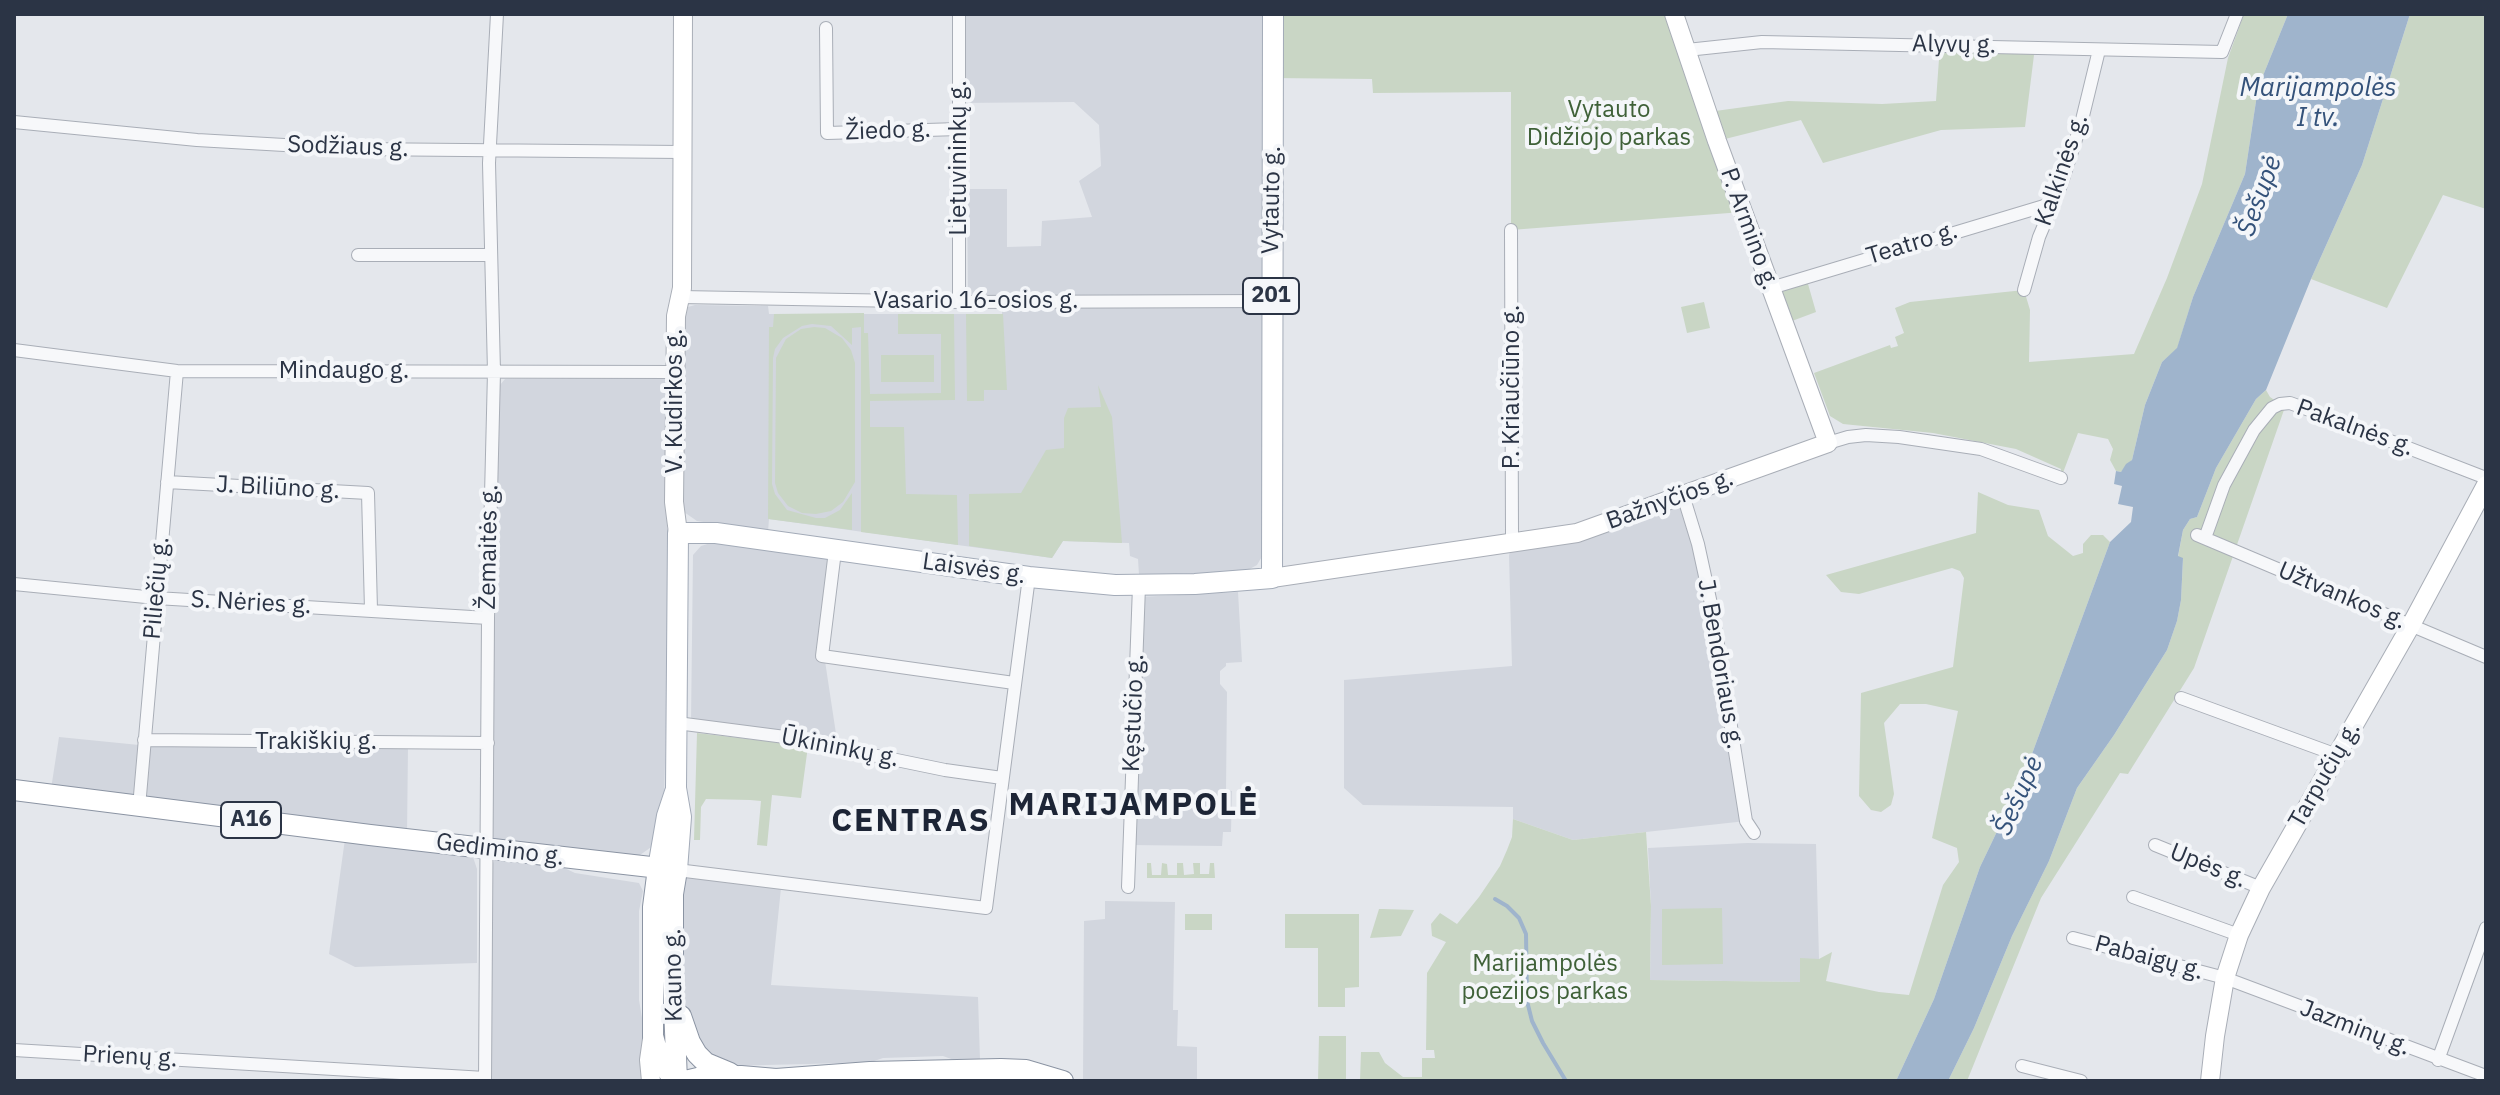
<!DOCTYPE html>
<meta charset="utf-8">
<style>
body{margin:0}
#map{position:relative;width:2500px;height:1095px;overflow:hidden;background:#e4e7ec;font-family:"IBM Plex Sans",sans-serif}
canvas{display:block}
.frame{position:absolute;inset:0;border:16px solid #2b3445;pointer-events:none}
</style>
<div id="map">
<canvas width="2500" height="1095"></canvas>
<div class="frame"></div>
</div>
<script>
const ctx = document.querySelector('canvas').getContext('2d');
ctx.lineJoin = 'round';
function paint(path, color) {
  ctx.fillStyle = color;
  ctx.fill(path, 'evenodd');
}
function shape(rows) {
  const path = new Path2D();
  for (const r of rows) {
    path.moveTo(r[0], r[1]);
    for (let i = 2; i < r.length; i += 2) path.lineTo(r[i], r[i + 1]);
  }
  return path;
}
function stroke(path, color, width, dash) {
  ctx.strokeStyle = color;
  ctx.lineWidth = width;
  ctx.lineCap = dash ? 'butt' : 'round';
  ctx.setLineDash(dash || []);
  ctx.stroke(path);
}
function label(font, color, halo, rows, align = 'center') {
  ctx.font = font + ' "IBM Plex Sans",sans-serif';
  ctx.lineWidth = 8;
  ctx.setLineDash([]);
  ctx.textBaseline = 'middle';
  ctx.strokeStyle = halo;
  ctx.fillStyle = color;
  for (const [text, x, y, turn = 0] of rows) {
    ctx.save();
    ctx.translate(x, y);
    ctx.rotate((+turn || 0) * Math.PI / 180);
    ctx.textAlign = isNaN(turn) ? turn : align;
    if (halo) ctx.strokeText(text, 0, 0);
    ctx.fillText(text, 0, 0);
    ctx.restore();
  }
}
const built = shape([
 [959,14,1273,14,1264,553,1257,565,1244,572,1139,575,1138,559,1130,556,1129,543,1063,541,1052,558,769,519,768,532,697,521,684,512,680,500,684,312,688,307,695,305,768,306,769,314,1002,314,1002,297,968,298,967,189,1007,189,1007,247,1041,246,1042,221,1092,217,1079,181,1101,166,1099,125,1074,102,959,103],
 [667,378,667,692,664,797,654,845,640,855,621,856,496,841,492,835,492,740,495,545,500,385,505,379],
 [1683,495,1713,613,1746,821,1573,840,1513,819,1513,807,1363,805,1344,788,1344,680,1512,666,1509,556,1511,544],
 [717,541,836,557,825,661,838,747,691,722,693,555,701,546],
 [1238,592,1242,662,1226,663,1226,666,1220,671,1220,684,1227,692,1226,790,1232,791,1231,832,1223,832,1222,846,1129,845,1138,597],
 [59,737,149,746,408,747,407,834,51,789],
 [345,839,473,857,477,869,477,963,355,967,329,954],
 [1747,843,1816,844,1819,959,1801,982,1650,980,1651,906,1648,848],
 [501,858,560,866,575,873,639,883,643,891,639,911,639,1000,643,1024,645,1081,490,1081,492,866,494,861],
 [683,876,781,888,771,985,978,997,980,1060,954,1060,943,1056,883,1058,871,1062,808,1064,722,1066,712,1062,684,1011,681,970],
 [1105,901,1175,902,1173,1010,1178,1010,1177,1046,1197,1047,1197,1081,1092,1081,1083,1079,1084,921,1105,919]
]);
const green = shape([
 [1273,14,1674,14,1708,112,1788,101,1882,104,1936,101,1940,45,2035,47,2025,127,1941,130,1823,163,1801,120,1717,141,1742,212,1511,230,1511,92,1373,93,1372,79,1273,78],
 [2244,14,2288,14,2258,88,2245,174,2193,297,2177,349,2162,362,2145,405,2132,460,2121,472,2116,471,2110,460,2113,449,2108,439,2078,433,2061,478,2061,469,2016,449,1933,433,1843,424,1830,416,1814,373,1890,345,1891,348,1898,346,1895,337,1904,333,1895,308,1910,302,2024,290,2030,310,2029,362,2134,354,2167,278,2202,184,2228,58],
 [2410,14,2486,14,2486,209,2443,195,2387,308,2311,279,2362,165],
 [1806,277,1816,312,1784,324,1771,288],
 [1704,302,1710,328,1687,333,1681,307],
 [864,313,864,333,868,333,870,394,941,393,941,334,898,334,898,314,954,314,955,400,870,401,870,427,904,427,906,494,957,495,958,545,861,532,861,327,852,328,852,345,831,326,812,324,802,326,783,338,775,349,773,358,772,484,775,494,787,510,816,518,825,518,840,510,852,493,852,530,768,519,769,327,773,327,774,314],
 [966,314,1003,314,1007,390,984,390,984,401,967,401],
 [814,327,825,328,842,338,851,350,855,363,855,482,843,502,831,511,816,514,802,513,788,506,778,493,775,483,776,358,786,339,801,329],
 [881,355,934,355,934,382,881,382],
 [1098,385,1112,417,1122,543,1063,541,1052,558,969,546,969,494,1021,493,1046,450,1064,448,1064,418,1068,408,1101,407],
 [2266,390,2270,397,2285,407,2194,668,2128,774,2120,773,2041,898,1967,1081,1948,1081,1974,1028,2012,936,2049,861,2077,788,2114,735,2167,650,2177,621,2181,600,2183,559,2178,557,2183,530,2190,519,2197,517,2216,468,2256,399],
 [1978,492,2008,505,2039,510,2048,536,2073,556,2083,553,2083,544,2091,535,2103,535,2110,542,2025,773,1980,867,1934,999,1896,1081,1360,1081,1361,1052,1379,1052,1385,1063,1403,1077,1422,1077,1422,1058,1435,1058,1434,1050,1426,1050,1427,973,1446,942,1432,936,1431,924,1440,913,1457,924,1479,897,1500,866,1507,850,1512,837,1513,819,1573,840,1646,832,1651,906,1650,980,1800,982,1800,958,1819,959,1832,952,1826,981,1879,992,1909,995,1943,885,1959,862,1957,848,1932,838,1958,711,1926,704,1900,704,1884,723,1894,794,1891,805,1881,812,1871,810,1859,796,1861,693,1953,667,1964,578,1960,571,1952,568,1859,594,1841,592,1826,575,1976,533],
 [697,733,808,746,801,798,772,795,767,846,757,845,761,801,750,800,706,799,701,807,700,840,694,840],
 [1147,863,1151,863,1152,875,1161,875,1162,863,1167,864,1168,875,1177,875,1177,863,1183,863,1184,875,1194,874,1193,863,1200,863,1200,874,1209,874,1210,863,1214,863,1215,878,1147,878],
 [1722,908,1723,964,1662,965,1662,909],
 [1379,909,1383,909,1414,910,1401,936,1370,938],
 [1185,914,1212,914,1212,930,1185,930],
 [1285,914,1359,914,1359,987,1345,988,1345,1007,1318,1007,1318,948,1285,948],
 [1319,1036,1346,1036,1346,1081,1318,1081]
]);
const water = shape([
 [2288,14,2410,14,2362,165,2311,279,2266,390,2256,399,2216,468,2197,517,2190,519,2183,530,2178,556,2183,558,2181,600,2177,621,2167,650,2114,735,2077,788,2049,861,2012,936,1974,1028,1948,1081,1896,1081,1934,999,1980,867,2025,773,2110,542,2131,522,2133,507,2118,504,2122,486,2114,484,2116,471,2121,472,2126,464,2132,460,2145,405,2162,362,2177,348,2193,297,2245,174,2258,88]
]);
const stream = shape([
 [1495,899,1507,906,1519,918,1526,934,1527,1001,1532,1021,1543,1043,1566,1081]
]);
const minor = shape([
 [959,14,959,302],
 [826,28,827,133,959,129],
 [1687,50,1762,42,2222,52,2237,14],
 [14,122,197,140,354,149,682,152],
 [358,255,491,255],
 [1771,288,2054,203],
 [2024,290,2039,237,2061,185,2081,124,2099,50],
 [681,297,959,302,1271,301],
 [14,350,177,371,675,372],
 [1828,443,1848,437,1866,435,1899,437,1981,449,2061,478],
 [167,482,368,493,371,610],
 [1683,495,1698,544,1713,613,1746,821,1754,833],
 [2197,535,2486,657],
 [2205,538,2224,485,2254,430,2272,408,2280,404,2290,403,2323,415,2486,478],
 [1511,544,1512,534,1511,230],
 [835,551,822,656,1014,683],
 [14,584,156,598,488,618],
 [2181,698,2337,755],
 [677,723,785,737,945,770,1002,778],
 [144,740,488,743],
 [139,807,177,371],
 [2155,845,2261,888],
 [677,870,986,908,1029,577],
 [1128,887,1139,586],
 [2133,897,2239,935],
 [2073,938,2225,978,2486,1076],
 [14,1050,485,1078],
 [2438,1060,2486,928],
 [2022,1066,2081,1081],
 [485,1081,488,618,494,372,489,163,497,14]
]);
const secondary = shape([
 [678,533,674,502,676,316,682,288,683,14],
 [1272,578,1577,533,1828,443,1717,141,1674,14],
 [651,1081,649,1060,652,1039],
 [2210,1081,2215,1036,2225,978,2239,935,2261,888,2411,625,2486,485]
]);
const primary = shape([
 [658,868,667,816,675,792],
 [677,870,681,817,676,788,678,533,716,533,1029,577,1115,585,1195,584,1272,578,1273,14]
]);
const trunk = shape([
 [14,790,370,835,677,870,673,894,673,981,677,1081],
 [658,868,653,907,653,1036,660,1061,675,1081],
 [681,1016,690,1042,697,1054,706,1063,730,1073],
 [685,1081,702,1077,741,1076,776,1079,870,1072,1001,1069,1026,1070,1063,1081]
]);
const shields = [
 [1271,296,56],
 [251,820,60]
];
const shieldNames = [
 ["201",1271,296],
 ["A16",251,820]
];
const streetNames = [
 ["Alyvų g.",1954,45,1],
 ["Žiedo g.",888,131,-2],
 ["Sodžiaus g.",348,147,2],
 ["Lietuvininkų g.",959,158,-90],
 ["Kalkinės g.",2062,170,-71],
 ["Vytauto g.",1272,200,-89],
 ["P. Armino g.",1749,229,70],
 ["Teatro g.",1912,244,-17],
 ["Vasario 16-osios g.",976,301],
 ["Mindaugo g.",344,371],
 ["P. Kriaučiūno g.",1512,387,-90],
 ["V. Kudirkos g.",675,401,-90],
 ["Pakalnės g.",2355,428,20],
 ["J. Biliūno g.",278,488,3],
 ["Bažnyčios g.",1670,500,-20],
 ["Žemaitės g.",489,547,-89],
 ["Laisvės g.",974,569,8],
 ["Piliečių g.",157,588,-85],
 ["Užtvankos g.",2342,596,23],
 ["S. Nėries g.",251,603,3],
 ["J. Bendoriaus g.",1720,664,80],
 ["Kęstučio g.",1134,713,-88],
 ["Trakiškių g.",316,742],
 ["Ūkininkų g.",840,748,11],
 ["Tarpučių g.",2325,775,-60],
 ["Gedimino g.",500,850,7],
 ["Upės g.",2208,866,22],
 ["Pabaigų g.",2149,958,15],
 ["Kauno g.",674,975,-91],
 ["Jazminų g.",2355,1028,21],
 ["Prienų g.",130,1057,3]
];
const parkNames = [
 ["Vytauto",1609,110],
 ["Didžiojo parkas",1609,138],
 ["Marijampolės",1545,964],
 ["poezijos parkas",1545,992]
];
const waterNames = [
 ["Marijampolės",2318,88],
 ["I tv.",2318,118],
 ["Šešupė",2260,196,-70],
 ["Šešupė",2019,796,-66]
];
const districtNames = [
 ["MARIJAMPOLĖ",1134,806],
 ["CENTRAS",911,822]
];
paint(built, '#d2d6de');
paint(green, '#c9d6c5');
paint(water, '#9fb4cc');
stroke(stream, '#9fb4cc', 4);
stroke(minor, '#a9aeb7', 14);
stroke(secondary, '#a9aeb7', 20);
stroke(primary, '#a3abb8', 22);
stroke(trunk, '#8b94a3', 22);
stroke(minor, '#f7f8fa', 12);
stroke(secondary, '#fff', 18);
stroke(primary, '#fff', 20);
stroke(trunk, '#fff', 20);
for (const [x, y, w] of shields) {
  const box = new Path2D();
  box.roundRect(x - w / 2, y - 18, w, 36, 6);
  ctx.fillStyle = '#f4f6f9';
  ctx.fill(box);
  stroke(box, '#2b3445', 2);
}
label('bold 22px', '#2b3445', null, shieldNames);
label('24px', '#2b3445', '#f4f6f9', streetNames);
label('24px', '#3f6138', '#f4f6f9', parkNames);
label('italic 26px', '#34527a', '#f4f6f9', waterNames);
ctx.letterSpacing = '2px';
label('bold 32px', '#1d2536', '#f4f6f9', districtNames);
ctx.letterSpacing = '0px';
</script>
